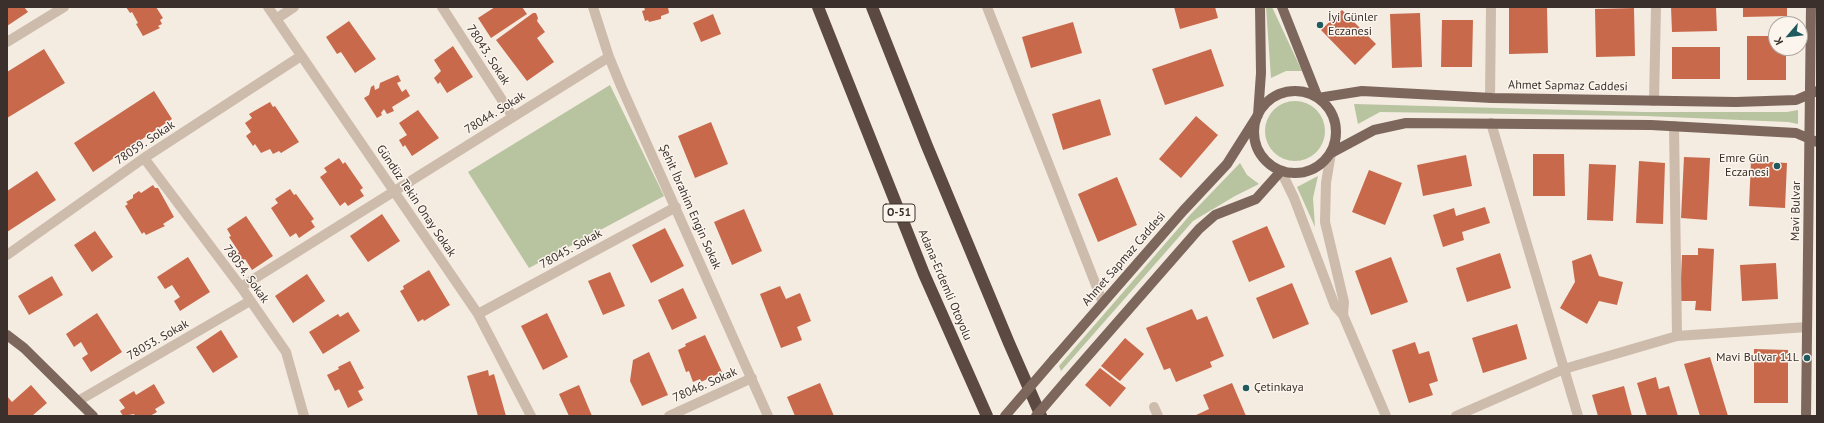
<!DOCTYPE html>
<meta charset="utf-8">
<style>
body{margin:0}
#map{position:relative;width:1824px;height:423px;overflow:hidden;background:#f4ebe1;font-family:"PT Sans",sans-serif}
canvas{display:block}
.frame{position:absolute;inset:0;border:8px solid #3b302b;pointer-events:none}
.north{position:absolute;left:1768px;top:16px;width:40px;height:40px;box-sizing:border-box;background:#fbf5ee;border:1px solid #aea6a0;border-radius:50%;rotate:242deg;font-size:11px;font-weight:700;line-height:16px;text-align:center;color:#3b302b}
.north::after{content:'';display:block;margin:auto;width:14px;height:18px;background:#1f5a5e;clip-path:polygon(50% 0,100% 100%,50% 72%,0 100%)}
</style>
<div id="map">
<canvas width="1824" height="423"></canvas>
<div class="frame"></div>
<div class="north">K</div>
</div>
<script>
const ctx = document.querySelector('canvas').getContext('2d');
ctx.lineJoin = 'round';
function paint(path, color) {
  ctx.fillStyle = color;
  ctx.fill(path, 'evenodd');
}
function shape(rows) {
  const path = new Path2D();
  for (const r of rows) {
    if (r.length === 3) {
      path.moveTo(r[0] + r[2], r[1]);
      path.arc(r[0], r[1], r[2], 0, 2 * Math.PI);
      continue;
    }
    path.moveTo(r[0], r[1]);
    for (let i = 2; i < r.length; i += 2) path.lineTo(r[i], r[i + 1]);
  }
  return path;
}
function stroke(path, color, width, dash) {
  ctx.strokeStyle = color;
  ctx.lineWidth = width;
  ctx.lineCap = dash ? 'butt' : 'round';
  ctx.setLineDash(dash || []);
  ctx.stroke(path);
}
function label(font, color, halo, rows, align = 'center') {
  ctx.font = font + ' "PT Sans",sans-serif';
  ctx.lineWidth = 3;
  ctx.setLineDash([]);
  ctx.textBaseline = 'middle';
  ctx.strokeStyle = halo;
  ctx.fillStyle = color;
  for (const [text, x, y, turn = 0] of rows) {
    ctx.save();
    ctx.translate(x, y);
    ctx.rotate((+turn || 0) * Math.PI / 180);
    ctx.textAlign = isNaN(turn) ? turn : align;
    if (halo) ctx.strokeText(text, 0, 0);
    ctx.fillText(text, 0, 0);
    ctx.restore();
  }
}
const green = shape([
 [1266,7,1272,7,1302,71,1286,71,1271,78],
 [610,85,664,196,529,268,468,172],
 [1295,131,30],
 [1354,104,1643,112,1787,112,1798,110,1798,124,1788,122,1645,116,1380,112,1358,124],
 [1240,163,1247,175,1259,184,1235,196,1193,221,1061,371,1059,366,1190,215],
 [1318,176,1313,198,1315,227,1297,187]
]);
const building = shape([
 [7,7,24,7,28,12,7,26],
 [126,7,156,7,163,18,160,20,162,24,158,26,160,28,143,36,136,24,138,23,132,12,130,13],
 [495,7,522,7,527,14,491,38,478,18],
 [644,7,668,7,669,13,661,16,661,19,649,22,648,20,645,21,642,11,645,10],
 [1174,7,1215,7,1218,18,1180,29],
 [1509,7,1547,7,1548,53,1509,54],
 [1671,7,1716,7,1717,31,1672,32],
 [1743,7,1787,7,1787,16,1743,17],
 [1634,8,1635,56,1596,57,1595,9],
 [1342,10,1376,44,1355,65,1321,30],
 [533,13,536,13,538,18,537,21,545,32,537,38,554,62,527,81,496,40],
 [1420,13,1422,67,1392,68,1390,14],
 [713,14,721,34,701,42,693,23],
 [1442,20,1473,20,1472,67,1441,67],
 [349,21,376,59,355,73,341,52,337,54,326,37],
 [1073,22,1082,53,1031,68,1022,37],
 [1747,36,1776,36,1776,48,1786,48,1786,80,1747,80],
 [453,46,473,77,447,93,440,82,438,84,434,78,441,71,434,60],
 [1672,47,1720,47,1720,79,1672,79],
 [44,49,65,83,7,118,7,72],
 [1211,49,1224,86,1165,105,1152,69],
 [398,75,401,81,397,83,402,92,406,89,410,96,392,107,394,111,387,114,384,109,381,113,382,115,377,118,364,98,369,95,371,87,374,85,375,90,379,88,380,83],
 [154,91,172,119,93,172,74,143],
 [1100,99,1111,135,1063,150,1052,114],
 [270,102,273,107,275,106,299,142,281,153,279,151,273,154,270,149,261,153,255,144,253,146,246,136,251,132,245,123,252,118,249,114],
 [418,110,439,138,412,156,405,145,403,147,399,140,407,135,399,123],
 [1196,116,1218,135,1181,178,1159,159],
 [711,122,728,164,695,178,678,136],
 [1533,154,1564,154,1565,196,1533,196],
 [1466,155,1472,186,1423,196,1417,165],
 [1684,157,1710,158,1707,220,1681,218],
 [339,158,343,164,345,162,363,188,360,190,364,196,348,206,345,202,340,206,320,177,327,172,324,168],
 [1639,161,1665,163,1663,224,1636,223],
 [1751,161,1787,163,1785,208,1749,206],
 [1589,164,1616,165,1613,221,1587,220],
 [1369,170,1402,183,1385,225,1352,212],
 [37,171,56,200,7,232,7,191],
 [1117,177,1137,225,1098,242,1078,194],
 [153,185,155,188,158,188,174,217,163,224,165,226,146,235,144,232,142,234,125,206,128,204,126,202,133,198,133,195,139,191,141,193],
 [290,189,294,195,296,194,314,219,311,221,315,227,299,238,296,233,290,237,271,208,278,203,275,199],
 [1485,207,1490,223,1462,232,1464,240,1443,247,1433,215,1454,208,1456,216],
 [744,209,762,251,732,265,714,222],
 [382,214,400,241,368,262,350,236],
 [246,216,273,256,252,270,245,259,241,262,236,255,239,252,229,237,231,236,227,229],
 [1267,226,1285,267,1249,282,1232,241],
 [665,228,684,266,651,283,632,245],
 [95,231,113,257,92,272,74,245],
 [1698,248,1714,249,1711,311,1695,310,1696,301,1680,301,1682,255,1698,255],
 [1500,253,1511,288,1467,302,1456,268],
 [1591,254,1599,276,1623,282,1617,305,1599,301,1587,324,1560,308,1575,282,1572,261],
 [188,257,210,292,180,311,174,301,180,297,172,285,165,289,157,277],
 [1391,257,1408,302,1371,315,1355,271],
 [1776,263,1778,299,1742,301,1740,265],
 [429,270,450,305,424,321,423,319,418,322,400,291,404,289,403,286],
 [610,272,625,306,603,315,588,281],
 [307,274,325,301,293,323,275,296],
 [52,276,63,295,29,315,18,296],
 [1292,283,1309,324,1273,339,1256,298],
 [780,286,786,299,800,293,811,321,797,327,802,340,781,348,760,294],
 [683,288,697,318,672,330,658,300],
 [1192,309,1197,320,1207,316,1224,356,1210,362,1212,367,1176,382,1170,368,1164,370,1146,328],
 [348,312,360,331,323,354,309,332,338,314,340,317],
 [97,313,122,352,91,372,82,358,88,354,81,342,74,347,66,334],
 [547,313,568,357,543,370,521,326],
 [1517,324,1527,359,1483,373,1472,338],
 [221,330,238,357,213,373,196,347],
 [705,335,722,372,701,382,700,379,693,382,689,371,686,372,678,350,686,346,685,344],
 [1125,338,1144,354,1120,381,1101,366],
 [1415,342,1419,354,1429,351,1438,381,1429,384,1433,395,1409,403,1392,350],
 [1754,349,1788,350,1788,403,1754,403],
 [649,352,668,395,642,406,630,381,633,360],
 [1710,357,1728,416,1700,416,1684,364],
 [350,361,364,388,358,391,363,400,348,408,339,389,335,391,327,375,339,369,338,367],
 [1100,368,1126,388,1110,407,1085,385],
 [488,370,489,376,494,374,506,416,478,416,467,376],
 [1656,377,1659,389,1669,386,1678,416,1647,416,1637,383],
 [820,383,834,416,795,416,787,397],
 [1232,383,1246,416,1194,416,1209,409,1203,395],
 [154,384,165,403,155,409,157,412,150,416,135,416,134,414,123,416,120,411,125,408,119,400,134,391,136,395],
 [31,385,47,403,32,416,7,416,7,396,12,402],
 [579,385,592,416,569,416,559,394],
 [1624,386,1632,416,1598,416,1592,395]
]);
const minor = shape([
 [268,7,478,314,531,416],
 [442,7,513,117],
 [593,7,609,57,621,86,768,416],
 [987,7,1103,303],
 [276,19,294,7],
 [7,42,64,7],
 [1490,98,1491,7],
 [1654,101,1656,7],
 [1491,123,1578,416],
 [1674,126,1677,336],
 [1331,153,1326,183,1325,222,1344,302,1343,315],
 [144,158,241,287,286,352,304,416],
 [1281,171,1294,198,1335,306,1343,315,1386,416],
 [7,255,144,158,301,56],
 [241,287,609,57],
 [478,314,676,207],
 [78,401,250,301],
 [1154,407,1158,416],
 [669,416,752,378],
 [1456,416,1564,369,1677,336,1807,327]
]);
const major = shape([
 [1282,7,1318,98],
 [1295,132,41],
 [1318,98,1362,91,1492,98,1736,102,1796,100,1817,91],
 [1331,153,1374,130,1406,123,1651,125,1796,133,1817,142],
 [7,335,24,348,93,416],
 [1054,359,1183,211,1227,164,1258,115,1261,73,1260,7],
 [1066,381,1199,229,1215,215,1256,199,1281,171],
 [1806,416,1811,7]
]);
const highway = shape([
 [818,7,924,274,987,416],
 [872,7,927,146,1009,343,1041,416]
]);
const majorBridge = shape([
 [1005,416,1054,359],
 [1036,416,1066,381]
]);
const markers = [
 [1320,25,4,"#1f5a5e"],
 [1777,166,4,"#1f5a5e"],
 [1807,358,4,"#1f5a5e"],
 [1246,388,4,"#1f5a5e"]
];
const shields = [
 [899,213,32]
];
const shieldNames = [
 ["O-51",899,213]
];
const poiNames = [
 ["İyi Günler",1328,18],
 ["Eczanesi",1328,32],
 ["Emre Gün",1769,159,"right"],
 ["Eczanesi",1769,173,"right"],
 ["Mavi Bulvar 11L",1799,358,"right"],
 ["Çetinkaya",1254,388]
];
const streetNames = [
 ["78043. Sokak",488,55,57],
 ["Ahmet Sapmaz Caddesi",1568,86,1],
 ["78044. Sokak",495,113,-32],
 ["78059. Sokak",145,143,-34],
 ["Gündüz Tekin Onay Sokak",416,201,56],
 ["Şehit İbrahim Engin Sokak",690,207,66],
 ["Mavi Bulvar",1796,211,-89],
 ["78045. Sokak",571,249,-29],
 ["Ahmet Sapmaz Caddesi",1124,259,-49],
 ["78054. Sokak",246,274,54],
 ["Adana-Erdemli Otoyolu",945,285,67],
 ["78053. Sokak",158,340,-30],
 ["78046. Sokak",705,385,-24]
];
paint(green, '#b8c4a0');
paint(building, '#c8694b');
stroke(minor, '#cdbbac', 10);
stroke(major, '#7d675c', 10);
stroke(highway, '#5c4a42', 12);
stroke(majorBridge, '#7d675c', 10);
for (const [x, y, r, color] of markers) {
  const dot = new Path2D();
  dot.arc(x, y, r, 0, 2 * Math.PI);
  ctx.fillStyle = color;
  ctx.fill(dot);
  stroke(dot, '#fbf5ee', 1.5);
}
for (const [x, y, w] of shields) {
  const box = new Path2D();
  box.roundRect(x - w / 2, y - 9, w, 18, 3);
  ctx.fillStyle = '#fbf5ee';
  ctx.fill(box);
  stroke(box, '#3b302b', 1);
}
label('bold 11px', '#3b302b', null, shieldNames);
label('12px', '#3b302b', '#fbf5ee', poiNames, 'left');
label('12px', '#3b302b', '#fbf5ee', streetNames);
</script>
